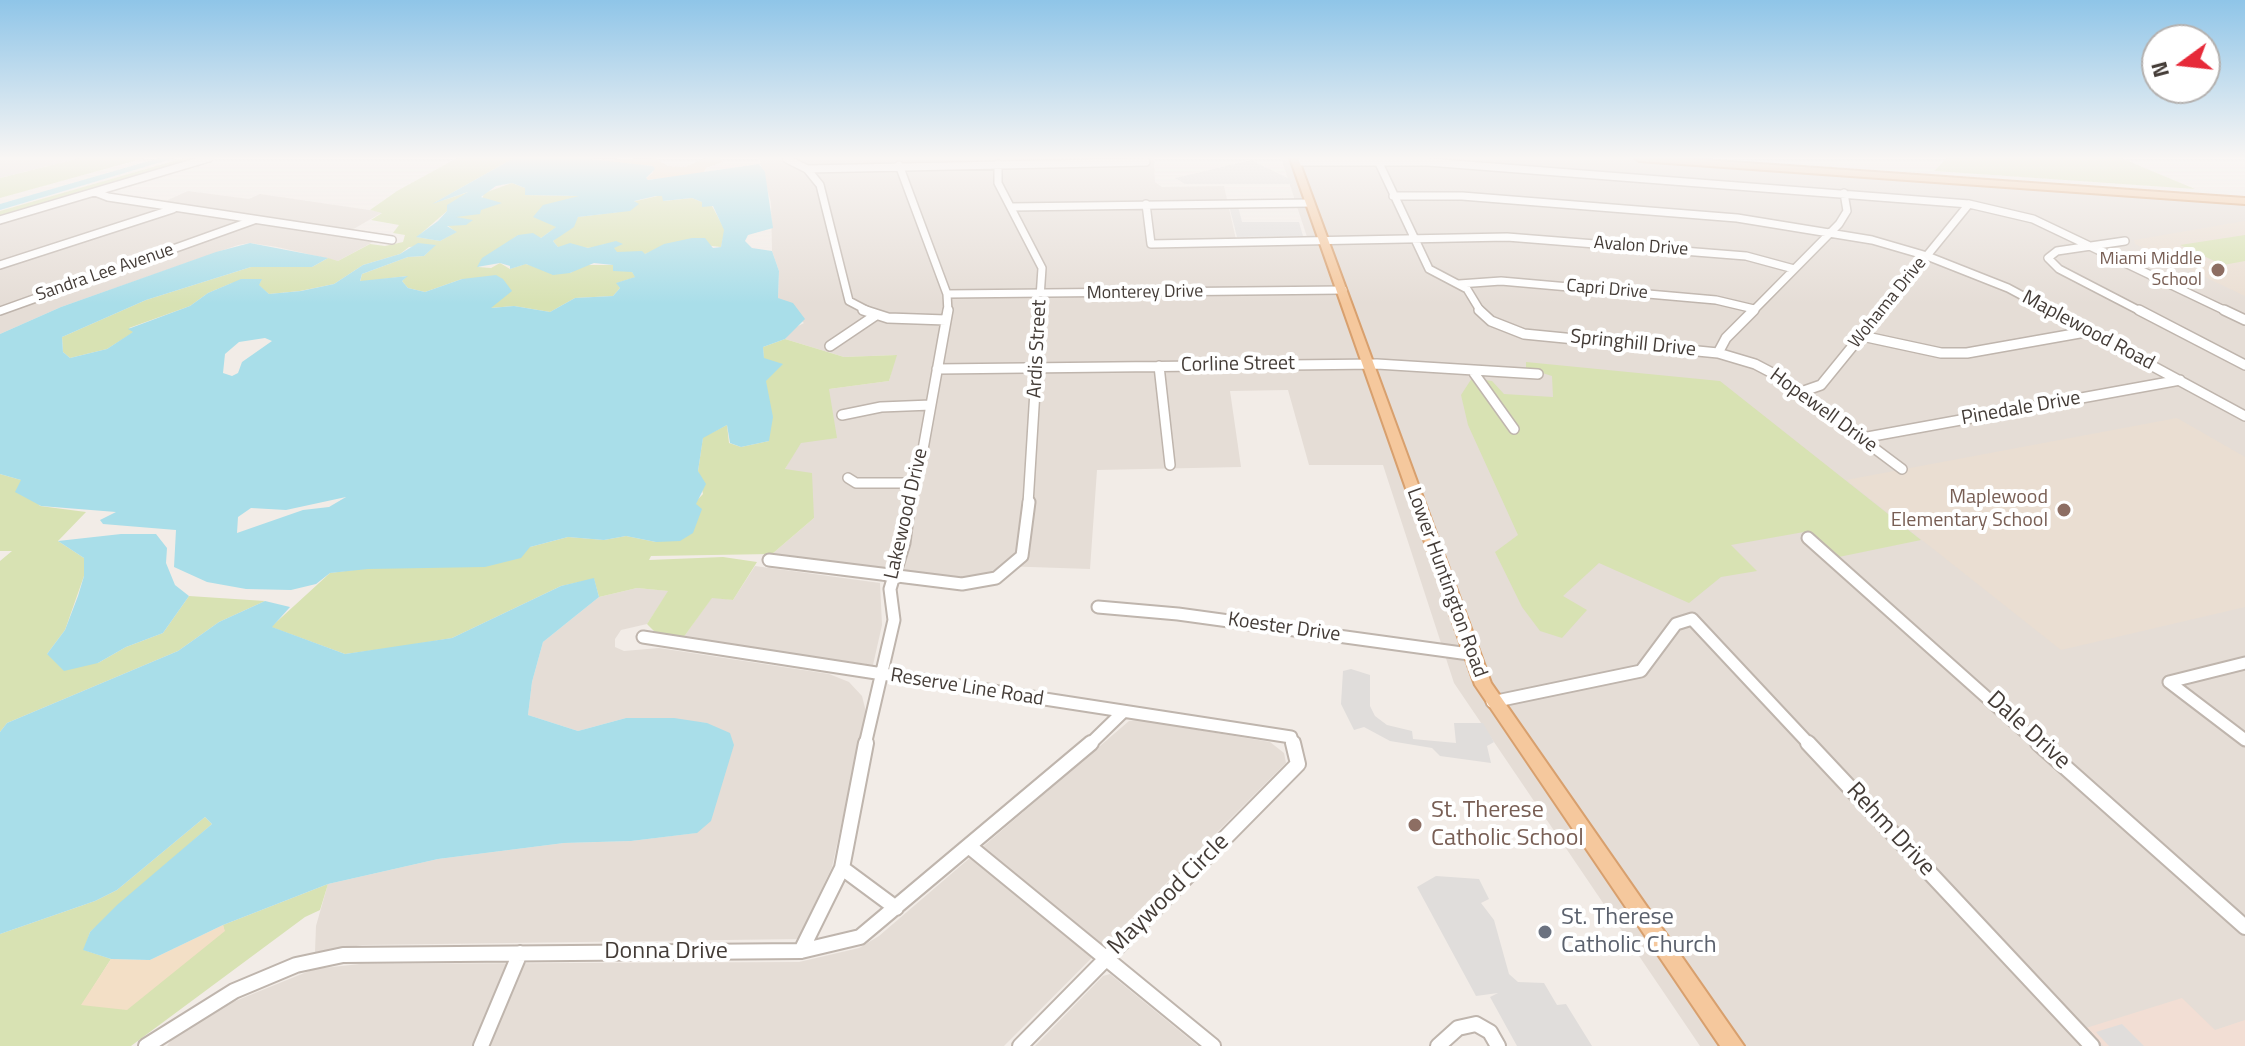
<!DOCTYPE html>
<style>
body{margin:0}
#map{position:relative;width:2245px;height:1046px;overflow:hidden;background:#f2ece7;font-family:"Titillium Web",sans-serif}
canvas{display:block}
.north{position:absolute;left:2141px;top:24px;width:80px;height:80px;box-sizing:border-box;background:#fff;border:2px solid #b4b1af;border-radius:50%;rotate:255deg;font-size:22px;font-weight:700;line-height:32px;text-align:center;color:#443c37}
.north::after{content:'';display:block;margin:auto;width:28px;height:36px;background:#e62a39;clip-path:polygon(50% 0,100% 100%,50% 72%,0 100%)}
</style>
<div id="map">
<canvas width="2245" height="1046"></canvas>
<div class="north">N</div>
</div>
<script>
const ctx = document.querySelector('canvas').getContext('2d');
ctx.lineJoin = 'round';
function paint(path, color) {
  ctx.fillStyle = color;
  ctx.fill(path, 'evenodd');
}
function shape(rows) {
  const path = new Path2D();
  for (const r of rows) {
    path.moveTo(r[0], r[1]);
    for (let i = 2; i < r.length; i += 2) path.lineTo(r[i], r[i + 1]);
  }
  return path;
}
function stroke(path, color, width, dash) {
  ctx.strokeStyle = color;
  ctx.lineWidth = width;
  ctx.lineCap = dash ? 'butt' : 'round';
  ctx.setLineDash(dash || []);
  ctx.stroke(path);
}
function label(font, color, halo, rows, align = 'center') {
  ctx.font = font + ' "Titillium Web",sans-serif';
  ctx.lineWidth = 8;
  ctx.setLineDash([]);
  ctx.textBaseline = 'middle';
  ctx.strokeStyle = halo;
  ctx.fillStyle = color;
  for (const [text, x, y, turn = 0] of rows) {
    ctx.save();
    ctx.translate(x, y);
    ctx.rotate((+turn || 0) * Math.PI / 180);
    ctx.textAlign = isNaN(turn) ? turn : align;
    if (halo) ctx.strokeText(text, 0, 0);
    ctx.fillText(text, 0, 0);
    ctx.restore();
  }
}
const residential = shape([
 [0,158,80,158,0,178],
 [759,158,1154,158,1155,182,1162,187,1224,186,1237,244,1309,243,1281,158,1665,158,2245,199,2245,1046,1700,1046,1454,683,1383,465,1309,465,1288,390,1230,391,1241,467,1097,470,1090,569,1001,566,989,573,955,578,772,554,814,518,785,469,829,389,889,381,896,355,844,357,785,339,794,328,804,323,778,298,779,271,772,251,771,203],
 [188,191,249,199,260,194,383,212,343,235,375,241,338,261,277,247,250,243,238,245,61,307,0,334,0,222,90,195,152,207],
 [755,566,880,583,882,625,873,665,683,638,712,597,733,600],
 [637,588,669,591,647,624,621,630,615,639,615,647,624,651,659,648,829,674,849,682,862,696,866,712,832,867,798,939,363,945,315,952,316,926,328,884,438,859,564,843,631,841,696,833,707,723,626,718,578,731,528,715,532,682,543,642,599,597],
 [1139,720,1270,742,1284,753,1286,763,1004,1046,167,1046,175,1034,223,1006,314,969,360,964,799,962,859,948,879,936,1129,721],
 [1110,974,1198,1046,1035,1046,1103,976]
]);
const commercial = shape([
 [2182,998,2215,1030,2245,1020,2245,1046,2103,1046,2086,1028]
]);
const education = shape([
 [2245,221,2245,296,2135,244,2134,240],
 [2177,418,2245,457,2245,607,2061,650,1846,480]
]);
const green = shape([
 [80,158,145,158,0,198,0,178],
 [184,158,203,158,0,219,0,211],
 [457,158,514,158,434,203,469,192,417,237,440,241,456,232,447,225,461,221,455,217,460,214,479,212,484,193,512,183,525,188,525,195,580,196,558,226,541,238,518,235,478,267,491,268,500,263,510,269,525,264,570,273,585,265,614,265,632,272,636,277,617,283,620,288,613,296,575,298,550,312,514,306,490,308,500,298,462,279,425,292,408,288,402,281,407,276,360,282,362,274,408,257,424,256,435,245,409,247,400,254,363,265,334,284,300,291,269,294,258,285,261,281,232,283,208,293,190,306,129,328,134,332,107,349,70,358,63,352,62,337,146,300,251,267,312,267,328,258,338,261,370,244,385,246,403,242,405,235,393,233,399,225,371,220,382,213,370,210,397,191],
 [1947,158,2121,158,2195,189,1934,171],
 [662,195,664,201,692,198,712,206,725,230,721,247,676,242,645,254,617,252,604,244,597,248,558,247,553,241,578,217,618,212,632,202],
 [2245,235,2245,261,2223,265,2180,245],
 [785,339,844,357,897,355,889,381,829,389,837,438,801,443,785,469,812,473,814,518,772,554,651,556,649,560,723,557,757,562,733,600,712,598,683,638,657,634,647,624,668,591,637,588,599,597,594,579,561,586,452,638,398,647,345,654,271,627,330,573,530,547,568,537,604,540,626,536,656,542,703,494,698,471,703,437,727,425,729,443,741,447,769,441,763,347],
 [1526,362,1720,381,1921,540,1834,558,1804,532,1731,545,1757,571,1721,577,1689,603,1599,563,1563,596,1587,610,1562,638,1540,631,1522,607,1495,552,1518,535,1468,425,1461,395,1472,378,1492,381,1504,394,1553,397,1552,376,1526,368],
 [0,474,21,480,40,506,86,512,58,541,84,558,84,576,65,630,47,654,98,663,126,647,163,633,189,596,265,601,219,622,178,651,7,723,0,732,0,561,12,551,0,551],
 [205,817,212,824,90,932,84,950,111,959,82,1005,224,931,223,925,328,884,320,910,305,917,131,1046,0,1046,0,934,95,901,117,890]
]);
const sand = shape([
 [655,158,668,166,685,167,705,158,719,158,723,162,706,168,703,174,647,180,646,178,653,173,653,166,589,160],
 [223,925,225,931,127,1010,81,1005,111,959,150,960]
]);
const parking = shape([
 [1251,160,1292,180,1293,184,1185,184,1175,178],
 [1229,206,1238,206,1242,222,1299,222,1303,236,1237,237],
 [1351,669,1370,675,1370,706,1375,716,1387,725,1412,731,1413,739,1456,743,1454,723,1483,723,1494,742,1487,746,1491,763,1440,756,1432,748,1390,741,1364,727,1354,730,1341,704,1343,671],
 [1436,876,1479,879,1489,899,1481,903,1494,920,1509,974,1518,982,1544,983,1557,1005,1566,1004,1592,1046,1517,1046,1490,997,1498,993,1476,996,1417,887],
 [2122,1024,2144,1046,2109,1046,2096,1032]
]);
const water = shape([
 [514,158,630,158,590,159,653,166,655,169,646,178,648,180,759,164,765,172,773,228,748,235,745,241,752,248,772,251,779,271,778,298,793,303,805,319,785,339,763,347,764,358,783,364,766,381,773,417,769,441,741,447,730,443,727,425,703,438,698,471,706,484,696,504,702,509,693,533,680,541,656,542,626,536,604,540,568,537,530,547,521,558,485,567,368,569,330,573,316,584,291,590,246,589,207,582,174,567,176,530,103,524,100,520,116,512,41,506,15,492,21,480,0,474,0,334,61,307,216,252,250,243,328,258,312,267,251,267,146,300,62,337,63,352,70,358,107,349,133,332,128,329,190,306,208,293,241,279,262,279,259,285,269,294,301,291,334,284,363,265,400,254,418,243,436,245,424,256,408,257,362,274,360,281,408,276,402,281,408,288,425,292,462,279,496,275,503,279,512,291,491,308,514,306,550,312,575,298,613,296,620,288,616,283,635,277,632,272,613,271,613,265,594,263,570,273,553,275,526,264,510,269,510,266,500,263,477,267,482,258,518,235,533,233,541,238,556,227,533,217,543,205,579,196,525,195,525,188,512,183,496,186,481,197,502,203,481,210,480,214,456,217,473,220,466,225,447,226,457,232,440,241,416,237,438,221,447,211,447,205,468,192,432,204],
 [656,196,662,196,663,201,692,198,702,202,702,207,713,206,724,230,721,247,713,248,705,238,692,238,664,244,645,254,642,251,617,252,614,248,623,244,616,241,588,248,570,243,558,247,553,241,574,227,578,217,630,211,639,204,634,201],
 [265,338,272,341,242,362,238,373,232,376,223,373,225,354,239,342],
 [346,497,329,507,303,510,237,533,238,517,251,508,286,510],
 [121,534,156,534,167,548,166,563,175,585,189,596,163,633,126,647,98,663,64,671,47,654,65,630,78,596,84,576,84,558,58,541],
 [594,578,599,597,543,642,532,682,528,715,578,731,626,718,674,718,707,723,730,733,734,745,711,821,697,833,631,841,564,843,438,859,328,884,223,925,150,960,111,959,83,950,90,932,117,905,212,824,205,817,117,890,95,901,0,934,0,732,7,723,178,651,219,622,265,601,290,607,272,627,345,654,452,638,561,586]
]);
const river = shape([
 [159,158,175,158,0,210,0,204,159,158]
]);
const minorFar3 = shape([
 [787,159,807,169,820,185,849,301,870,312],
 [1378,161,1429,269,1467,289,1481,312],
 [1296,162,1428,162,1969,204,2033,219,2228,312],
 [998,164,998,183,1042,268,1039,312],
 [899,165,947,294,948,312],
 [807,169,1146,162],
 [95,192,108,197,392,240],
 [1393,196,1462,196,1737,218,1872,240,1927,256,2008,288,2053,312],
 [1146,204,1151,244,1507,237,1746,256,1794,269],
 [1011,207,1310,203],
 [0,220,209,158],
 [2125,241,2057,251,2048,258,2059,269,2142,312],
 [0,265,173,209],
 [1459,284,1501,281,1716,300,1754,309],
 [947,294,1343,290],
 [0,311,254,220],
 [1752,312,1839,224,1847,211,1844,193],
 [1881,312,1969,204]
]);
const minorFar2 = shape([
 [863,310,888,318,946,320],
 [1479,310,1491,321,1524,334,1718,353,1755,364,1778,376,1902,469],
 [2049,310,2245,416],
 [2139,310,2245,365],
 [2224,310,2245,320],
 [1862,336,1941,353,1967,353,2091,331],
 [830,346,876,315],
 [1718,353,1726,338,1754,310],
 [1159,366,1170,465],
 [937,369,1377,364,1538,374],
 [1474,373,1514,429],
 [1801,392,1821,385,1882,310],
 [842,415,881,407,931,405],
 [1862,438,2180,380],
 [848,478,856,483,915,483],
 [908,504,920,466,948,310],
 [1028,504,1040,310]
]);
const minorFar1 = shape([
 [1808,538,2040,745],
 [769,560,962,584,996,578,1022,556,1029,502],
 [1098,607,1178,614,1469,654],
 [643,637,1291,737,1293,745],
 [2169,682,2245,740],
 [2169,682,2245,663],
 [1492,702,1641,671,1676,624,1692,619,1810,745],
 [865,745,894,620,890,589,904,543,909,502],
 [1089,745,1123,712]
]);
const minor = shape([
 [1808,743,2092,1046],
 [2038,743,2245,927],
 [970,847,1213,1046],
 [842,868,896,908],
 [801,951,842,868,866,743],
 [146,1046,234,991,296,965,343,955,801,951,860,937,1091,743],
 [481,1046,520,953],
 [1020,1046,1298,764,1293,743],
 [1438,1046,1458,1028,1476,1024,1490,1032,1498,1046]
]);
const major = shape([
 [1290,158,1298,158,1491,683,1744,1046,1720,1046,1475,685,1290,158],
 [1635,158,1675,158,2245,198,2245,204,1639,161,1635,158]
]);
const markers = [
 [2218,270,8,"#8d6e63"],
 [2064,510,8,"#8d6e63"],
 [1415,825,8,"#8d6e63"],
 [1545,932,8,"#6b7280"]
];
const farStreetnames = [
 ["Avalon Drive",1641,247,4],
 ["Sandra Lee Avenue",105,273,-19],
 ["Capri Drive",1607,290,5],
 ["Monterey Drive",1145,293,-1],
 ["Wohama Drive",1888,303,-51]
];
const farEducationnames = [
 ["Miami Middle",2202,260],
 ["School",2202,281]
];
const streetNames = [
 ["Maplewood Road",2088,331,28],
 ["Springhill Drive",1633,344,6],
 ["Ardis Street",1038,349,-87],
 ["Corline Street",1238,365,-1],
 ["Pinedale Drive",2021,409,-10],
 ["Hopewell Drive",1823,411,36],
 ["Lakewood Drive",907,514,-77],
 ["Lower Huntington Road",1446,583,70],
 ["Koester Drive",1284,628,8],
 ["Reserve Line Road",967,688,9]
];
const educationNames = [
 ["Maplewood",2048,498],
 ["Elementary School",2048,521]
];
const nearStreetnames = [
 ["Dale Drive",2028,731,42],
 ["Rehm Drive",1890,830,47],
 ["Maywood Circle",1169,895,-45],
 ["Donna Drive",666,952]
];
const nearEducationnames = [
 ["St. Therese",1431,811],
 ["Catholic School",1431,839]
];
const nearWorshipnames = [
 ["St. Therese",1561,918],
 ["Catholic Church",1561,946]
];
paint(residential, '#e5ddd6');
paint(commercial, '#f2ded4');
paint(education, '#eaded2');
paint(green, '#d8e2b3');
paint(sand, '#f3dfc6');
paint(parking, '#e0dddb');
paint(water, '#a9dee9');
paint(river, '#a9dee9');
stroke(minorFar3, '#bfb5ad', 10);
stroke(minorFar2, '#bfb5ad', 12);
stroke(minorFar1, '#bfb5ad', 15);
stroke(minor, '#bfb5ad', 18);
stroke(major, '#d8a06e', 4);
stroke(minorFar3, '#fff', 7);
stroke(minorFar2, '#fff', 9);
stroke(minorFar1, '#fff', 11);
stroke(minor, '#fff', 14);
paint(major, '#f5c89d');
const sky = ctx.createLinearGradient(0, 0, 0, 304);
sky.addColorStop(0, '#8fc5e8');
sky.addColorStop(0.52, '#f9f6f4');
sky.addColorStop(1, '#f9f6f400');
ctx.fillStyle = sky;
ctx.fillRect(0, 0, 2245, 304);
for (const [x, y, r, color] of markers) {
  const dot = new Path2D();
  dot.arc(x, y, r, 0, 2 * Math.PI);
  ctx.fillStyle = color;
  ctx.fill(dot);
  stroke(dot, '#fff', 3);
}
label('18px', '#443c37', '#fff', farStreetnames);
label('18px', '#785e54', '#fff', farEducationnames, 'right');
label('20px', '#443c37', '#fff', streetNames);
label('20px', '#785e54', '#fff', educationNames, 'right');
label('24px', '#443c37', '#fff', nearStreetnames);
label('24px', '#785e54', '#fff', nearEducationnames, 'left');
label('24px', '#5b616d', '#fff', nearWorshipnames, 'left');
</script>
